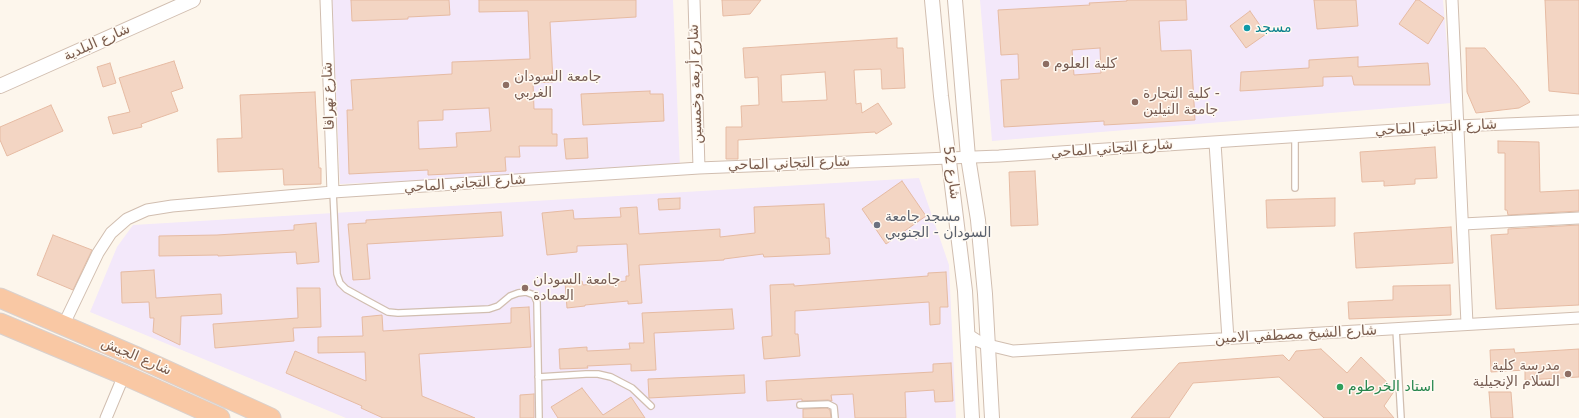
<!DOCTYPE html>
<meta charset="utf-8">
<style>
body{margin:0}
canvas{display:block;background:#fdf6ec}
</style>
<canvas width="1579" height="418"></canvas>
<script>
const ctx = document.querySelector('canvas').getContext('2d');
ctx.lineJoin = 'round';
function paint(path, color) {
  ctx.fillStyle = color;
  ctx.fill(path, 'evenodd');
}
function shape(rows) {
  const path = new Path2D();
  for (const r of rows) {
    path.moveTo(r[0], r[1]);
    for (let i = 2; i < r.length; i += 2) path.lineTo(r[i], r[i + 1]);
  }
  return path;
}
function stroke(path, color, width, dash) {
  ctx.strokeStyle = color;
  ctx.lineWidth = width;
  ctx.lineCap = dash ? 'butt' : 'round';
  ctx.setLineDash(dash || []);
  ctx.stroke(path);
}
function label(font, color, halo, rows, align = 'center') {
  ctx.font = font + ' "DejaVu Sans",Vazirmatn,sans-serif';
  ctx.lineWidth = 3;
  ctx.setLineDash([]);
  ctx.textBaseline = 'middle';
  ctx.strokeStyle = halo;
  ctx.fillStyle = color;
  for (const [text, x, y, turn = 0] of rows) {
    ctx.save();
    ctx.translate(x, y);
    ctx.rotate((+turn || 0) * Math.PI / 180);
    ctx.textAlign = isNaN(turn) ? turn : align;
    if (halo) ctx.strokeText(text, 0, 0);
    ctx.fillText(text, 0, 0);
    ctx.restore();
  }
}
const education = shape([
 [332,0,673,0,680,169,340,184],
 [980,0,1443,0,1452,103,992,141],
 [919,178,949,265,956,418,346,418,90,312,117,247,133,225]
]);
const building = shape([
 [351,0,449,0,450,15,408,17,408,19,352,21,351,0],
 [479,0,636,0,636,17,550,22,553,82,533,83,534,109,552,109,552,134,557,134,557,146,519,146,520,157,505,157,506,171,428,175,428,170,349,174,347,110,353,110,351,80,452,74,452,62,530,59,528,11,479,12,479,0],
 [489,108,491,131,456,133,457,147,419,149,418,121,443,120,443,110,489,108],
 [722,0,761,0,750,14,723,16,722,0],
 [1127,0,1186,0,1187,20,1159,21,1161,51,1191,50,1195,120,1104,125,1104,121,1004,127,1001,80,1019,79,1018,54,1001,55,998,10,1090,5,1089,3,1127,1,1127,0],
 [1100,48,1101,73,1074,75,1072,50,1100,48],
 [1314,0,1356,0,1358,26,1317,29,1314,0],
 [1416,0,1419,0,1444,18,1428,44,1399,24,1416,0],
 [1545,0,1579,0,1579,94,1549,91,1545,0],
 [1250,11,1266,34,1246,48,1230,26,1250,11],
 [897,38,897,48,903,48,905,88,882,89,881,69,854,70,856,104,861,103,862,113,878,103,892,124,876,134,875,132,738,140,738,159,726,159,726,127,742,127,741,106,759,105,758,77,745,78,743,48,897,38],
 [825,72,827,100,782,102,781,75,825,72],
 [1466,48,1485,48,1517,85,1530,102,1519,108,1476,113,1467,92,1466,48],
 [1358,57,1358,67,1428,63,1430,85,1354,85,1352,76,1323,77,1323,86,1240,91,1241,72,1309,68,1309,60,1358,57],
 [174,61,183,88,171,92,178,111,141,124,142,127,113,134,108,117,130,112,119,78,174,61],
 [110,63,116,83,103,87,97,67,110,63],
 [650,91,650,94,663,94,664,121,583,125,581,94,650,91],
 [315,92,319,168,321,168,321,184,284,185,283,169,218,172,217,139,242,138,240,95,315,92],
 [51,105,63,131,7,156,0,140,0,127,51,105],
 [587,138,588,158,566,159,564,139,587,138],
 [1498,141,1539,142,1540,192,1579,190,1579,211,1508,215,1507,210,1505,210,1505,153,1498,153,1498,141],
 [1435,147,1437,178,1415,179,1415,184,1384,186,1384,181,1362,182,1360,152,1435,147],
 [1035,171,1038,225,1011,226,1009,172,1035,171],
 [902,181,926,216,886,244,862,209,902,181],
 [680,198,680,209,659,210,658,199,680,198],
 [1335,198,1335,226,1267,228,1266,200,1335,198],
 [824,204,826,238,829,238,830,254,764,257,763,254,724,259,724,260,639,265,642,303,628,304,628,301,585,305,585,306,567,308,565,282,582,281,583,285,626,281,626,276,629,276,627,244,577,246,577,252,547,255,542,213,573,210,574,219,621,217,620,208,637,207,639,234,720,229,720,237,755,233,754,207,824,204],
 [501,212,503,236,367,244,370,279,353,280,348,224,366,223,366,220,501,212],
 [316,223,319,262,297,264,296,252,218,256,218,255,159,256,159,236,217,235,294,230,294,225,316,223],
 [1579,225,1579,305,1496,309,1491,235,1508,234,1508,229,1579,225],
 [1451,227,1453,263,1356,268,1354,233,1451,227],
 [53,235,92,250,73,290,37,275,53,235],
 [154,270,156,298,221,294,222,314,181,316,180,345,153,332,154,318,150,318,149,302,122,303,121,272,154,270],
 [946,272,948,307,940,307,940,324,930,325,929,302,795,311,795,334,798,334,800,356,764,359,762,337,772,336,770,285,794,284,794,286,928,276,928,273,946,272],
 [1450,285,1451,315,1349,319,1348,302,1393,300,1393,286,1450,285],
 [297,288,320,288,321,327,293,328,294,341,215,348,213,324,298,318,297,288],
 [529,307,531,347,419,354,422,396,475,418,383,418,361,408,362,406,286,373,295,351,366,381,365,352,318,353,318,337,363,336,362,317,382,315,383,331,511,323,511,308,529,307],
 [732,309,734,329,654,333,656,370,631,371,631,364,587,366,588,368,560,369,559,349,587,347,587,351,630,349,629,343,644,343,642,313,732,309],
 [1321,349,1347,373,1361,357,1395,390,1384,406,1394,418,1324,418,1279,377,1193,383,1169,418,1131,418,1179,363,1283,355,1289,361,1296,351,1321,349],
 [1514,349,1515,353,1579,349,1579,377,1525,380,1525,370,1491,372,1490,350,1514,349],
 [951,363,953,401,935,402,934,390,905,392,906,418,855,418,853,394,831,395,832,401,828,400,802,401,802,399,767,401,766,381,933,372,933,364,951,363],
 [744,375,745,393,649,398,648,379,744,375],
 [582,388,603,415,631,397,645,418,558,418,551,407,582,388],
 [1489,392,1511,392,1513,418,1491,418,1489,392],
 [534,394,534,418,520,418,520,395,534,394],
 [827,408,830,410,831,418,803,418,803,409,827,408]
]);
const service = shape([
 [1295,188,1295,137],
 [333,192,337,274,340,283,346,289,364,299,388,312,398,313,489,309,498,306,510,296,518,293,526,292,534,295,537,302,539,418],
 [1396,329,1401,418],
 [538,377,586,374,598,374,611,377,632,388,651,406],
 [800,405,828,404,834,407,835,418]
]);
const minor = shape([
 [326,0,333,192],
 [694,0,699,168],
 [1452,0,1467,324],
 [1215,143,1228,339],
 [1463,224,1579,218],
 [63,326,98,253,111,233,127,219,147,210,172,206,333,192,699,168,999,156,1457,126,1579,121],
 [967,334,978,341,988,345,1013,351,1579,318],
 [106,418,124,375]
]);
const tertiary = shape([
 [932,0,941,96,965,291,972,418],
 [955,0,968,157,978,220,985,294,992,418],
 [0,86,193,0]
]);
const trunk = shape([
 [0,298,137,357,271,418],
 [0,323,124,375,220,418]
]);
const markers = [
 [1247,28,4,"#0f9aa8"],
 [1046,64,4,"#8d6e63"],
 [506,85,4,"#8d6e63"],
 [1135,102,4,"#8d6e63"],
 [877,225,4,"#6b7280"],
 [525,288,4,"#8d6e63"],
 [1568,374,4,"#8d6e63"],
 [1340,387,4,"#2e9e5b"]
];
const cultureNames = [
 ["مسجد",1255,28]
];
const streetNames = [
 ["شارع البلدية",97,43,-24],
 ["شارع أربعة وخمسين",696,84,-92],
 ["شارع تهراقا",329,96,-92],
 ["شارع التجاني الماحي",1436,128,-3],
 ["شارع التجاني الماحي",1112,149,-4],
 ["شارع التجاني الماحي",789,164,-2],
 ["شارع 52",951,173,82],
 ["شارع التجاني الماحي",465,184,-4],
 ["شارع الشيخ مصطفي الامين",1296,335,-3],
 ["شارع الجيش",136,357,23]
];
const educationNames = [
 ["كلية العلوم",1054,64],
 ["جامعة السودان",514,77],
 ["الغربي",514,93],
 ["كلية التجارة -",1143,94],
 ["جامعة النيلين",1143,110],
 ["جامعة السودان",533,280],
 ["العمادة",533,296],
 ["مدرسة كلية",1560,366,"right"],
 ["السلام الإنجيلية",1560,382,"right"]
];
const worshipNames = [
 ["مسجد جامعة",885,217],
 ["السودان - الجنوبي",885,233]
];
const leisureNames = [
 ["استاد الخرطوم",1348,387]
];
paint(education, '#f3e8fa');
paint(building, '#f3d5c3');
stroke(building, '#e6bba3', 1);
stroke(service, '#d1beb0', 8);
stroke(minor, '#d1beb0', 13);
stroke(tertiary, '#d1beb0', 16);
stroke(trunk, '#dad1cd', 21);
stroke(service, '#fff', 5.5);
stroke(minor, '#fff', 11);
stroke(tertiary, '#fff', 14);
stroke(trunk, '#f9c8a4', 19);
for (const [x, y, r, color] of markers) {
  const dot = new Path2D();
  dot.arc(x, y, r, 0, 2 * Math.PI);
  ctx.fillStyle = color;
  ctx.fill(dot);
  stroke(dot, '#fffaf3', 1.5);
}
label('14px', '#0d838f', '#fffaf3', cultureNames, 'left');
label('14px', '#7a5c4d', '#fffaf3', streetNames);
label('14px', '#785e54', '#fffaf3', educationNames, 'left');
label('14px', '#5b616d', '#fffaf3', worshipNames, 'left');
label('14px', '#27864d', '#fffaf3', leisureNames, 'left');
</script>
